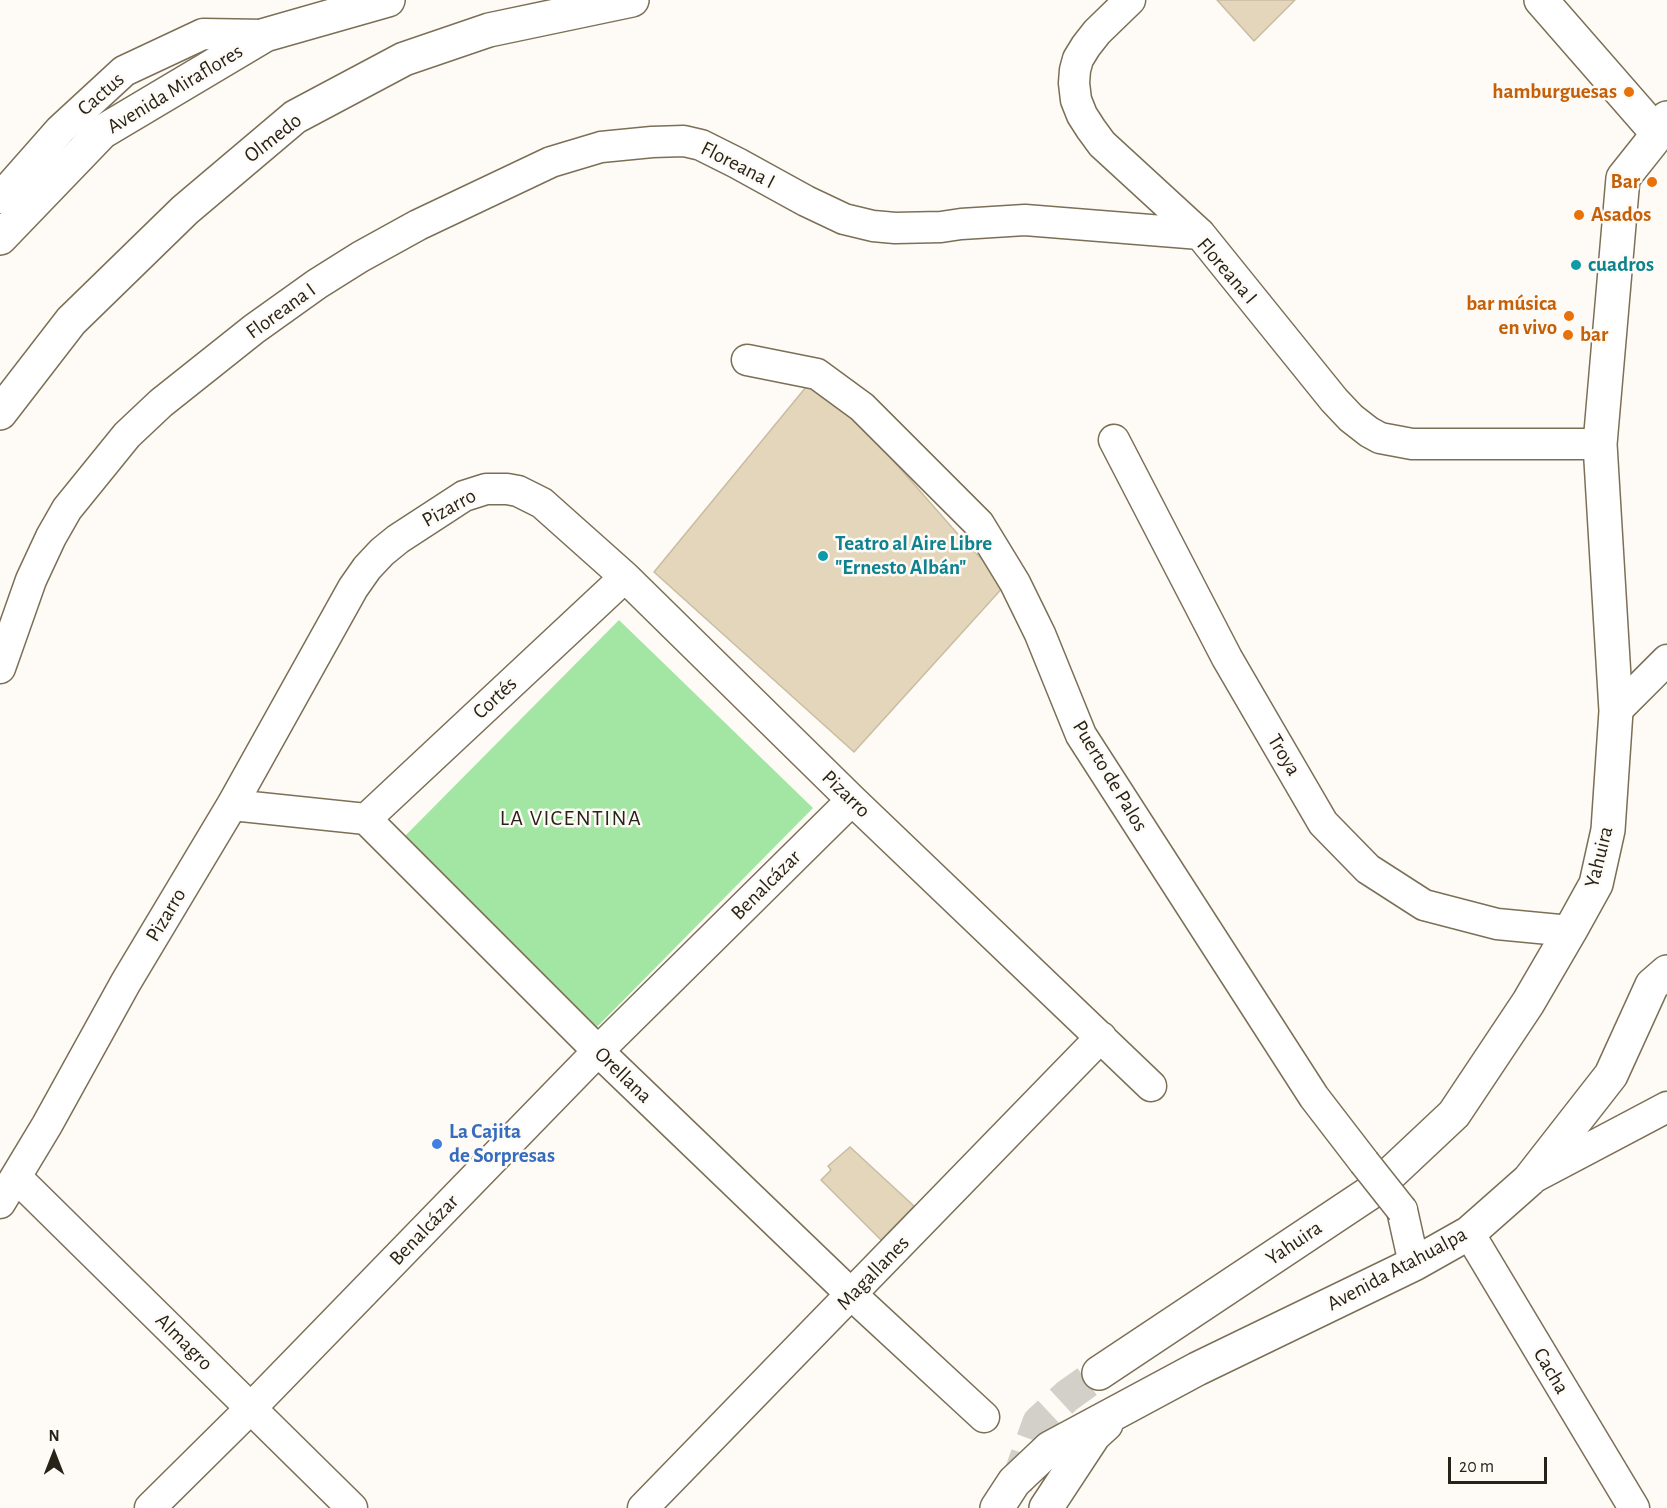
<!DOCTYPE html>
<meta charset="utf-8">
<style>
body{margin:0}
#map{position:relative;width:1667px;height:1508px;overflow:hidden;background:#fefbf6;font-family:"Alegreya Sans",sans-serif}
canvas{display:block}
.north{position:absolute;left:24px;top:1424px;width:60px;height:60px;-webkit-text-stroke:4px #fefbf6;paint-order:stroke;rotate:0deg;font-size:16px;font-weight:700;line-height:24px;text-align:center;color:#282319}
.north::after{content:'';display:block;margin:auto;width:21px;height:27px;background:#282319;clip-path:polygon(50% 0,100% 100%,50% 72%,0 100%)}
.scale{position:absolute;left:1448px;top:1457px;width:99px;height:27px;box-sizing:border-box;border:3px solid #282319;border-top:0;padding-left:8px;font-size:18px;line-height:21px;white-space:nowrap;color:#282319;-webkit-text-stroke:4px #fefbf6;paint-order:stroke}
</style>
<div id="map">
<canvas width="1667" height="1508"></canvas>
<div class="north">N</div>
<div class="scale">20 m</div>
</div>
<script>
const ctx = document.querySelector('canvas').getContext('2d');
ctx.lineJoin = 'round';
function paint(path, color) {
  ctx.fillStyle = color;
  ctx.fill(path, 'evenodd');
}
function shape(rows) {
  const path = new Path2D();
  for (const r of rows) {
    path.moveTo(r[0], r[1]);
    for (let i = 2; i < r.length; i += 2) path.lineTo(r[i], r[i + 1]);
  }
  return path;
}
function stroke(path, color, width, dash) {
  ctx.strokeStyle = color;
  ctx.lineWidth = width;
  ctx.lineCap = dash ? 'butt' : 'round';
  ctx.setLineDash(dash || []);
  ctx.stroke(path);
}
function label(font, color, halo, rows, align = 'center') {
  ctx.font = font + ' "Alegreya Sans",sans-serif';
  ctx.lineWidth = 5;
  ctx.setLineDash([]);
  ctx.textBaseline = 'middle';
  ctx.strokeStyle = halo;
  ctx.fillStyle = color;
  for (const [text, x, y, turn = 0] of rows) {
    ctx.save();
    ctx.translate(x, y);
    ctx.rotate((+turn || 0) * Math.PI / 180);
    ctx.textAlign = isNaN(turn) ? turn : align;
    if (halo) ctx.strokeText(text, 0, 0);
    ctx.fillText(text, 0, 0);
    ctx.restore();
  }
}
const green = shape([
 [619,620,813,808,595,1029,401,840]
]);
const building = shape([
 [1217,0,1295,0,1254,41,1217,0],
 [811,381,856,418,963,540,1006,584,854,752,654,572,811,381],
 [850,1147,914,1206,881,1240,821,1180,831,1170,828,1166,850,1147]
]);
const secondaryTunnel = shape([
 [1016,1486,1039,1422,1067,1396,1099,1373]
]);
const minor = shape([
 [1130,0,1097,32,1086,46,1078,59,1075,70,1074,83,1076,100,1082,115,1091,129,1102,144,1200,234,1334,400,1351,418,1369,432,1380,438,1412,444,1600,444],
 [0,198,60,130,124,71,203,34,265,35],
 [747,360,817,374,862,407,979,524,1015,583,1040,634,1081,735,1314,1097,1364,1162],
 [1114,440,1227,658,1323,823,1368,869,1424,905,1497,924,1570,931],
 [0,668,31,580,51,537,67,509,127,435,161,403,254,329,317,284,360,257,418,225,551,162,601,147,652,142,684,141,701,145,737,163,806,201,844,219,873,226,895,228,941,227,961,224,1025,220,1200,234],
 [1616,711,1667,660],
 [232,805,366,819,598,1051,852,1295,984,1417],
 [366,819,625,577],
 [16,1177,352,1508],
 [1529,1180,1667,1107],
 [0,1203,47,1125,126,982,232,805,353,588,367,568,382,552,398,539,464,496,486,489,507,489,518,491,542,503,625,577,852,800,1151,1086],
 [1402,1210,1414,1264],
 [1469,1233,1634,1508],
 [150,1508,251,1408,598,1051,852,800],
 [643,1508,1101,1037]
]);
const tertiary = shape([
 [1541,0,1658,134],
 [997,1508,1014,1482,1050,1448,1197,1369,1414,1264,1469,1233,1529,1180,1611,1075,1652,985,1667,972],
 [1046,1508,1094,1435,1106,1424]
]);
const secondary = shape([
 [0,238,102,132,265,35,388,0],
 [0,413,71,321,185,210,295,117,404,59,489,30,632,0],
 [1099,1373,1371,1192,1454,1114,1528,1003,1570,931,1596,884,1608,830,1616,711,1600,444,1623,178,1658,134,1667,118]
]);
const minorBridge = shape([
 [1364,1162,1402,1210]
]);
const markers = [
 [1629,92,6,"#e8710a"],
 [1652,182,6,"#e8710a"],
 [1579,215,6,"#e8710a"],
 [1576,265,6,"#0f9aa8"],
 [1569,316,6,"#e8710a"],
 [1568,335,6,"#e8710a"],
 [823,556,6,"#0f9aa8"],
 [437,1144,6,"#3f7fe0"]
];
const streetNames = [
 ["Avenida Miraflores",175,89,-31],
 ["Cactus",101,94,-41],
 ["Olmedo",273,138,-38],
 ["Floreana I",738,165,27],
 ["Floreana I",1227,271,49],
 ["Floreana I",281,311,-36],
 ["Pizarro",449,508,-29],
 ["Cortés",495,698,-43],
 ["Troya",1284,755,59],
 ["Puerto de Palos",1110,776,59],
 ["Pizarro",846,794,44],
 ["Yahuira",1599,857,-76],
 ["Benalcázar",766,885,-45],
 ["Pizarro",166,915,-59],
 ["Orellana",623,1075,44],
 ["Benalcázar",424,1230,-46],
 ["Yahuira",1294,1243,-34],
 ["Avenida Atahualpa",1397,1269,-28],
 ["Magallanes",873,1273,-46],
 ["Almagro",184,1342,45],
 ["Cacha",1551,1371,59]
];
const foodNames = [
 ["hamburguesas",1617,92],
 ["Bar",1640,182],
 ["Asados",1591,215,"left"],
 ["bar música",1557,304],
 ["en vivo",1557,328],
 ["bar",1580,335,"left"]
];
const cultureNames = [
 ["cuadros",1588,265],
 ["Teatro al Aire Libre",835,544],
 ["\"Ernesto Albán\"",835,568]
];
const shopNames = [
 ["La Cajita",449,1132],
 ["de Sorpresas",449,1156]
];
const neighbourhoodNames = [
 ["LA VICENTINA",571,818]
];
paint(green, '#a3e6a3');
paint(building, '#e3d6bb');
stroke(building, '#c9bca2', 1.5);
stroke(secondaryTunnel, '#d3d0ca', 33, [33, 16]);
stroke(minor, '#7b6f56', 33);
stroke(tertiary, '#7b6f56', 36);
stroke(secondary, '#7b6f56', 36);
stroke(minor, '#fff', 30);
stroke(tertiary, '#fff', 33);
stroke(secondary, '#fff', 33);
stroke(minorBridge, '#7b6f56', 33, []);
stroke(minorBridge, '#fff', 30);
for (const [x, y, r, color] of markers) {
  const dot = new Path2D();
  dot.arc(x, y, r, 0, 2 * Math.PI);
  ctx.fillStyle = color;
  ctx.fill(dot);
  stroke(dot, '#fefbf6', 2);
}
label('21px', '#282319', '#fefbf6', streetNames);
label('bold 21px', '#c56008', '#fefbf6', foodNames, 'right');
label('bold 21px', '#0d838f', '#fefbf6', cultureNames, 'left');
label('bold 21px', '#366cbe', '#fefbf6', shopNames, 'left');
ctx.letterSpacing = '1.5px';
label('22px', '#282319', '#fefbf6', neighbourhoodNames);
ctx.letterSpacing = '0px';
</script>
